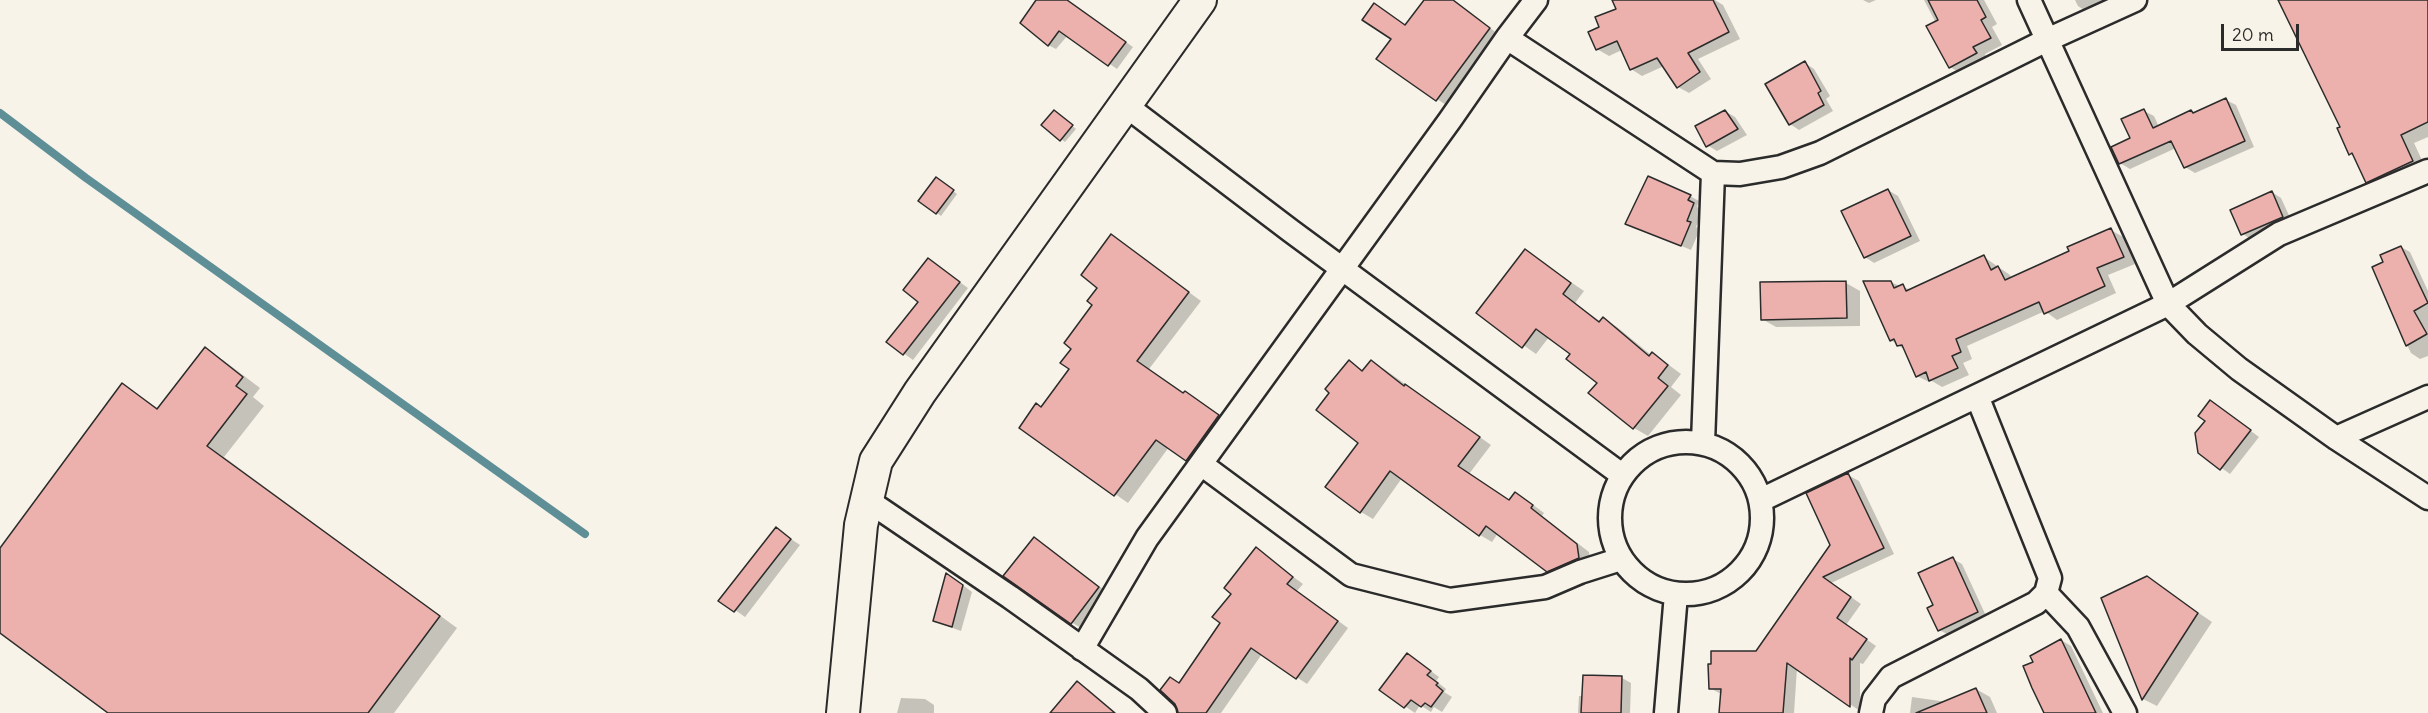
<!DOCTYPE html>
<style>
body{margin:0}
#map{position:relative;width:2428px;height:713px;overflow:hidden;background:#f7f3e8;font-family:Delius,sans-serif}
canvas{display:block}
.scale{position:absolute;left:2221px;top:24px;width:78px;height:27px;box-sizing:border-box;border:3px solid #2b2b2b;border-top:0;padding-left:8px;font-size:18px;line-height:21px;white-space:nowrap;color:#2b2b2b;-webkit-text-stroke:4px #f7f3e8;paint-order:stroke}
</style>
<div id="map">
<canvas width="2428" height="713"></canvas>
<div class="scale">20 m</div>
</div>
<script>
const ctx = document.querySelector('canvas').getContext('2d');
ctx.lineJoin = 'round';
function paint(path, color) {
  ctx.fillStyle = color;
  ctx.fill(path, 'evenodd');
}
function shape(rows) {
  const path = new Path2D();
  for (const r of rows) {
    if (r.length === 3) {
      path.moveTo(r[0] + r[2], r[1]);
      path.arc(r[0], r[1], r[2], 0, 2 * Math.PI);
      continue;
    }
    path.moveTo(r[0], r[1]);
    for (let i = 2; i < r.length; i += 2) path.lineTo(r[i], r[i + 1]);
  }
  return path;
}
function stroke(path, color, width, dash) {
  ctx.strokeStyle = color;
  ctx.lineWidth = width;
  ctx.lineCap = dash ? 'butt' : 'round';
  ctx.setLineDash(dash || []);
  ctx.stroke(path);
}
const shadow = shape([
 [1038,0,1054,0,1080,10,1133,47,1117,69,1068,35,1056,49,1048,45],
 [1426,0,1453,0,1498,34,1446,105,1378,59],
 [1627,0,1715,0,1723,5,1740,39,1698,59,1711,79,1689,93,1678,87,1664,66,1642,76,1631,69,1622,50,1609,56,1597,49,1601,28],
 [1863,0,1876,0,1869,3],
 [1924,0,1984,0,1997,24,1992,27,2002,45,1985,54,1988,61,1962,74,1950,67,1936,23],
 [2075,0,2112,0,2087,12,2078,6],
 [2292,0,2428,0,2428,137,2414,143,2426,169,2381,190,2367,182,2356,157,2350,154],
 [1805,63,1814,69,1830,96,1826,99,1833,111,1799,130,1790,124],
 [2226,100,2236,105,2254,147,2195,173,2185,167,2176,148,2130,169,2120,163,2144,111,2154,116,2159,127,2191,112,2195,114],
 [1725,111,1735,117,1747,135,1717,151,1707,145],
 [1059,114,1076,129,1065,142,1061,139],
 [941,182,957,194,941,216,920,201],
 [1888,190,1898,196,1920,241,1874,263,1865,257],
 [2272,192,2281,198,2292,222,2252,240,2243,234],
 [1690,196,1699,201,1697,207,1703,210,1696,227,1700,229,1691,250,1627,223],
 [2111,230,2123,237,2135,264,2108,275,2116,293,2057,320,2045,311,1967,346,1972,359,1963,363,1969,375,1942,387,1932,381,1929,382,1917,376,1905,350,1891,340,1890,282,1911,290,1984,257,2010,275,2012,279],
 [1112,236,1201,301,1149,369,1231,424,1200,467,1169,447,1128,503,1021,428,1042,408,1071,369,1073,348,1094,305],
 [2401,247,2410,252,2428,291,2428,356,2420,359,2411,353,2388,306,2391,304,2385,262],
 [1525,251,1584,291,1575,303,1601,322,1603,319,1617,327,1651,355,1652,354,1665,362,1681,374,1671,387,1681,395,1648,436,1634,428,1590,393,1599,382,1572,354,1549,337,1536,354,1478,313],
 [929,260,968,288,913,360,888,342,920,302],
 [1846,283,1860,291,1860,326,1776,327,1762,319],
 [205,349,223,360,260,388,253,397,264,406,224,457,457,628,394,713,111,713,0,632,0,550,122,385,159,409],
 [1349,362,1364,372,1372,362,1384,369,1491,445,1469,474,1510,501,1516,494,1528,501,1544,513,1542,516,1589,552,1591,565,1560,578,1498,533,1492,542,1480,535,1402,478,1373,519,1361,512,1361,443,1332,392],
 [2211,401,2259,437,2230,474,2199,452],
 [1848,475,1859,481,1894,554,1831,583,1861,604,1846,625,1876,646,1863,664,1860,663,1860,711,1797,668,1794,713,1721,713,1721,694,1710,688,1757,653,1832,545],
 [776,529,800,545,745,617,721,600],
 [1034,539,1048,547,1112,596,1086,631,1071,622],
 [1256,549,1303,584,1297,591,1348,628,1307,684,1262,654,1221,713,1179,713,1180,684,1222,623,1234,593],
 [1953,559,1962,564,1987,618,1949,635,1939,630,1935,606],
 [2147,578,2212,622,2157,706,2143,699,2103,599],
 [956,580,972,592,961,631,934,621],
 [2061,640,2071,646,2103,713,2046,713],
 [1417,661,1439,677,1436,681,1446,689,1444,692,1452,697,1442,712,1434,707,1431,712,1420,705,1415,713,1381,690],
 [1622,678,1631,683,1630,713,1578,713,1579,696,1583,696],
 [1078,683,1088,689,1116,713,1067,713],
 [1976,689,1990,697,1997,713,1910,713,1912,697,1947,702],
 [901,698,925,699,934,705,934,713,897,713]
]);
const stream = shape([
 [0,113,86,178,585,534]
]);
const building = shape([
 [1036,0,1067,0,1126,42,1108,66,1059,31,1048,46,1020,23,1036,0],
 [1424,0,1453,0,1490,28,1436,101,1376,59,1391,39,1362,20,1374,3,1405,25,1424,0],
 [1612,0,1713,0,1729,32,1688,53,1700,72,1677,88,1657,58,1630,70,1617,41,1596,50,1588,32,1599,27,1595,17,1616,9,1612,0],
 [1928,0,1977,0,1986,17,1981,20,1991,38,1973,47,1977,53,1949,68,1926,26,1938,20,1928,0],
 [2278,0,2428,0,2428,122,2401,135,2413,161,2366,183,2352,153,2349,155,2337,128,2340,127,2278,0],
 [1805,61,1821,91,1818,93,1824,105,1789,125,1765,84,1805,61],
 [2226,98,2245,141,2184,168,2171,141,2119,164,2111,147,2130,138,2121,119,2144,109,2153,128,2191,110,2193,113,2226,98],
 [1054,110,1073,125,1060,141,1041,125,1054,110],
 [1725,110,1738,129,1706,147,1695,126,1725,110],
 [1648,176,1691,195,1688,200,1694,203,1687,221,1691,222,1681,246,1625,224,1648,176],
 [936,177,954,190,936,214,918,201,936,177],
 [1888,189,1911,236,1864,258,1841,211,1888,189],
 [2272,191,2283,217,2241,235,2230,210,2272,191],
 [2111,228,2124,257,2097,268,2105,286,2044,314,2039,302,1956,339,1961,352,1952,356,1958,368,1929,381,1926,372,1916,377,1902,345,1897,346,1894,339,1890,341,1863,281,1891,281,1894,288,1903,284,1906,291,1984,255,1991,270,1998,266,2005,280,2069,251,2067,247,2111,228],
 [1111,234,1189,292,1137,361,1183,393,1185,391,1219,415,1186,461,1156,440,1114,496,1019,428,1036,403,1041,407,1069,369,1060,363,1071,349,1064,343,1092,305,1087,301,1097,288,1081,275,1111,234],
 [2401,246,2428,303,2414,311,2427,334,2406,346,2372,267,2383,262,2380,255,2401,246],
 [1525,249,1571,283,1563,294,1599,322,1603,317,1649,356,1652,352,1668,365,1658,378,1668,386,1633,429,1588,393,1597,383,1566,359,1570,354,1536,329,1522,348,1476,313,1525,249],
 [928,258,960,282,903,355,886,342,918,302,903,290,928,258],
 [1846,281,1847,318,1761,320,1760,282,1846,281],
 [205,347,243,377,236,386,247,394,207,446,440,616,368,713,108,713,0,633,0,548,122,383,157,409,205,347],
 [1349,360,1362,371,1371,360,1404,386,1405,384,1480,437,1458,466,1509,500,1515,492,1533,505,1531,508,1577,544,1579,558,1547,572,1486,526,1479,536,1390,471,1360,513,1325,487,1358,443,1316,410,1329,393,1325,389,1349,360],
 [2210,400,2251,430,2220,470,2198,453,2195,433,2205,421,2198,416,2210,400],
 [1848,473,1884,548,1823,577,1851,597,1837,618,1867,639,1852,660,1850,658,1850,707,1787,663,1783,713,1719,713,1721,689,1709,689,1708,664,1711,664,1711,651,1756,651,1830,545,1806,493,1848,473],
 [776,527,791,539,734,612,718,601,776,527],
 [1034,537,1099,587,1071,624,1003,576,1034,537],
 [1256,547,1293,577,1287,584,1338,621,1296,679,1251,648,1206,713,1178,713,1175,704,1160,690,1170,677,1179,683,1220,623,1212,617,1231,594,1224,588,1256,547],
 [1953,557,1978,612,1938,631,1927,608,1933,605,1918,573,1953,557],
 [946,573,963,585,952,627,933,621,946,573],
 [2147,576,2198,613,2142,700,2101,598,2147,576],
 [2061,639,2096,713,2044,713,2032,688,2023,666,2033,662,2030,656,2061,639],
 [1407,653,1431,671,1427,675,1438,683,1436,685,1443,691,1431,707,1425,703,1421,707,1411,700,1404,708,1379,690,1407,653],
 [1583,675,1622,676,1621,713,1581,713,1583,675],
 [1077,681,1115,713,1050,713,1077,681],
 [1976,688,1987,713,1916,713,1976,688]
]);
const street = shape([
 [2029,0,2168,304,2197,334,2239,369,2336,438,2428,498],
 [1507,38,1713,173,1703,443],
 [1125,105,1291,231,1622,475],
 [1713,173,1740,174,1781,167,1820,153,2047,40,2135,0],
 [2336,438,2428,397],
 [1686,518,76],
 [1201,464,1351,575,1450,600,1545,587,1580,572,1621,559],
 [867,500,1010,597,1139,689,1165,713],
 [1761,500,2168,304,2279,234,2428,171],
 [2046,593,2078,627,2125,713],
 [1082,649,1147,538,1450,120,1507,38,1536,0],
 [1666,713,1676,594],
 [1871,713,1874,699,1891,677,2036,603,2046,593,2050,578,1977,396]
]);
const secondary = shape([
 [843,713,861,525,876,461,920,392,1200,0]
]);
paint(shadow, '#0003');
stroke(stream, '#5f8f96', 8);
paint(building, '#ecb1ac');
stroke(building, '#2b2b2b', 1.5);
stroke(street, '#2b2b2b', 27);
stroke(secondary, '#2b2b2b', 36);
stroke(street, '#f7f3e8', 22);
stroke(secondary, '#f7f3e8', 32);
</script>
